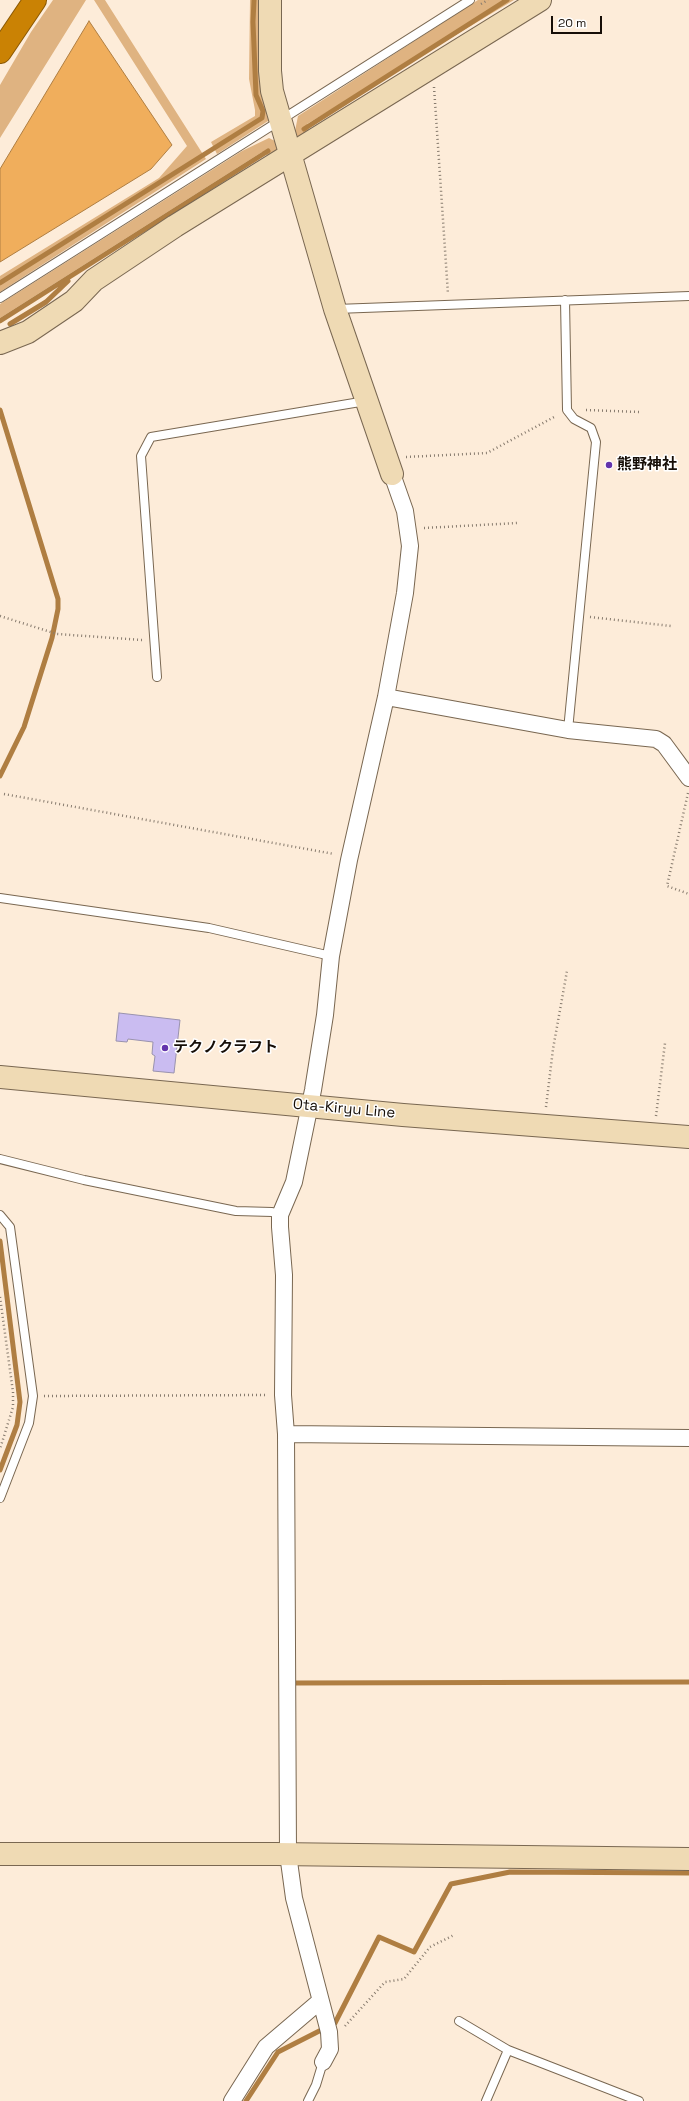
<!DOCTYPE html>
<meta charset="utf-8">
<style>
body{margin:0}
#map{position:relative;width:689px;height:2101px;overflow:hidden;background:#fdecd9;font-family:"Space Grotesk",sans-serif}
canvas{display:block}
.scale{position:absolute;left:551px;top:16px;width:51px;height:18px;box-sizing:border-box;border:2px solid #160e07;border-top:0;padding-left:5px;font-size:12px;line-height:14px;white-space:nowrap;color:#160e07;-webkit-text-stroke:3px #fff;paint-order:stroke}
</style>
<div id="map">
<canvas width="689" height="2101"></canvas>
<div class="scale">20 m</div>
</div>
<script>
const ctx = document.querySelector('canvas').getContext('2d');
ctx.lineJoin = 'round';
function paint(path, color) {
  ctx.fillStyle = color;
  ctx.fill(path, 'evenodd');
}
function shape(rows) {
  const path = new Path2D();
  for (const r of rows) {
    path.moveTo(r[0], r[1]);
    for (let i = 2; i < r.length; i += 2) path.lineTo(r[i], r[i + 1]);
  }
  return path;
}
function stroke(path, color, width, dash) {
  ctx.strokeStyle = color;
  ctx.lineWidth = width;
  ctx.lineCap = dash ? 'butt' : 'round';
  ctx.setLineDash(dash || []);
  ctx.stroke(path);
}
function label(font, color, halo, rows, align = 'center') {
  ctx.font = font + ' "Space Grotesk","Noto Sans JP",sans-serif';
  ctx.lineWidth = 3;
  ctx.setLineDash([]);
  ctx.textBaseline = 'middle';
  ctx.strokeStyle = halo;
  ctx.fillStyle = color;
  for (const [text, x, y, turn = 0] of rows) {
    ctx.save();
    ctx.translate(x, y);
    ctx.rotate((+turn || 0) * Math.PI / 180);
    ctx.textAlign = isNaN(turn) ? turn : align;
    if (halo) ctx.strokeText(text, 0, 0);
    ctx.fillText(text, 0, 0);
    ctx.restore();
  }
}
const green = shape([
 [53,0,86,0,0,138,0,85,31,32],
 [94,0,105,0,206,159,0,292,0,276,159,178,187,146],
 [250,0,262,0,270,114,268,121,217,154,211,142,255,116,255,110,249,79],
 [478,0,514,0,307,124,309,133,299,140,295,131,298,116],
 [269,138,277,142,281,150,271,157,262,152,0,318,0,304,242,151]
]);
const water = shape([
 [89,21,172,145,151,169,0,262,0,169,89,21]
]);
const stream = shape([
 [304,129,507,0],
 [0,283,262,118,263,111,256,95,253,22,254,0],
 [0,321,268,151],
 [10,324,46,302,68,281],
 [0,410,58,599,58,609,52,638,24,727,0,776],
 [0,1241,20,1402,17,1425,0,1470],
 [296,1683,689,1682],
 [246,2101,278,2052,335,2023,379,1937,414,1952,451,1884,510,1872,689,1873]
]);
const building = shape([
 [119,1013,180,1020,174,1073,153,1071,155,1056,152,1054,153,1042,128,1039,127,1042,116,1041,119,1013]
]);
const path = shape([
 [481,4,488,0],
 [434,87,448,294],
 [586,410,639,412],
 [406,457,487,453,556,416],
 [424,528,518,523],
 [0,616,57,634,142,640],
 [590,617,671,626],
 [688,793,667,886,689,894],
 [4,794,334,854],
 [546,1107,553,1049,567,971],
 [656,1116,665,1043],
 [0,1297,13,1392,13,1407,0,1449],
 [44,1396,267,1395],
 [345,2026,385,1982,404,1979,430,1947,454,1935]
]);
const lane = shape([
 [0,298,470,0],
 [565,300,567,410,574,419,591,428,596,442,568,730],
 [336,309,689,296],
 [157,677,141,456,151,437,366,401],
 [0,898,209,928,331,956],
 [0,1159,84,1180,236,1211,272,1212,280,1215],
 [0,1215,10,1227,33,1396,29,1423,0,1498],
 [459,2021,508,2050,639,2101],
 [308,2101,316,2085,323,2062],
 [486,2101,508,2050]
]);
const street = shape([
 [386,697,568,730,656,739,664,744,689,778],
 [286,1434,689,1438],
 [323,2062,330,2049,329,2032,294,1898,288,1854,286,1434,283,1395,284,1275,280,1227,280,1215,294,1182,313,1090,325,1015,331,956,349,860,386,697,405,593,410,546,405,511,392,474],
 [232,2101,266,2047,320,2001]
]);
const secondary = shape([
 [270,0,270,71,272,91,335,309,392,474],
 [0,343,28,332,74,301,94,280,175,226,540,0],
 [0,1077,403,1115,689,1137],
 [0,1854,276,1854,689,1859]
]);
const highway = shape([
 [0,52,35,0]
]);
const markers = [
 [609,465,4,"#6334ac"],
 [165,1048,4,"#6334ac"]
];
const poiNames = [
 ["熊野神社",617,465],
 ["テクノクラフト",173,1048]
];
const streetNames = [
 ["Ota-Kiryu Line",344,1109,5]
];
paint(green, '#dfb381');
paint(water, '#f0ae5c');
stroke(water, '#af7e42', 1);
stroke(stream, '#af7e42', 5);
paint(building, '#cabcf1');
stroke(building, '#9992ad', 1);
stroke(lane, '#796751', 10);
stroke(street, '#796751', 18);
stroke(secondary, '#796751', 24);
stroke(highway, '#8b5905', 24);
stroke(path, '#877b6e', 2.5, [1, 3]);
stroke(lane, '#fff', 8);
stroke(street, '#fff', 16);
stroke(secondary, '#efdab4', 22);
stroke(highway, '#ca8204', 22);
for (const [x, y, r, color] of markers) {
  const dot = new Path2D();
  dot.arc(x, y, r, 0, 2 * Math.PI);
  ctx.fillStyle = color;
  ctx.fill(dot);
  stroke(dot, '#fff', 1.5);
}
label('bold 15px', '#160e07', '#fff', poiNames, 'left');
label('15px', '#160e07', '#fff', streetNames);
</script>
